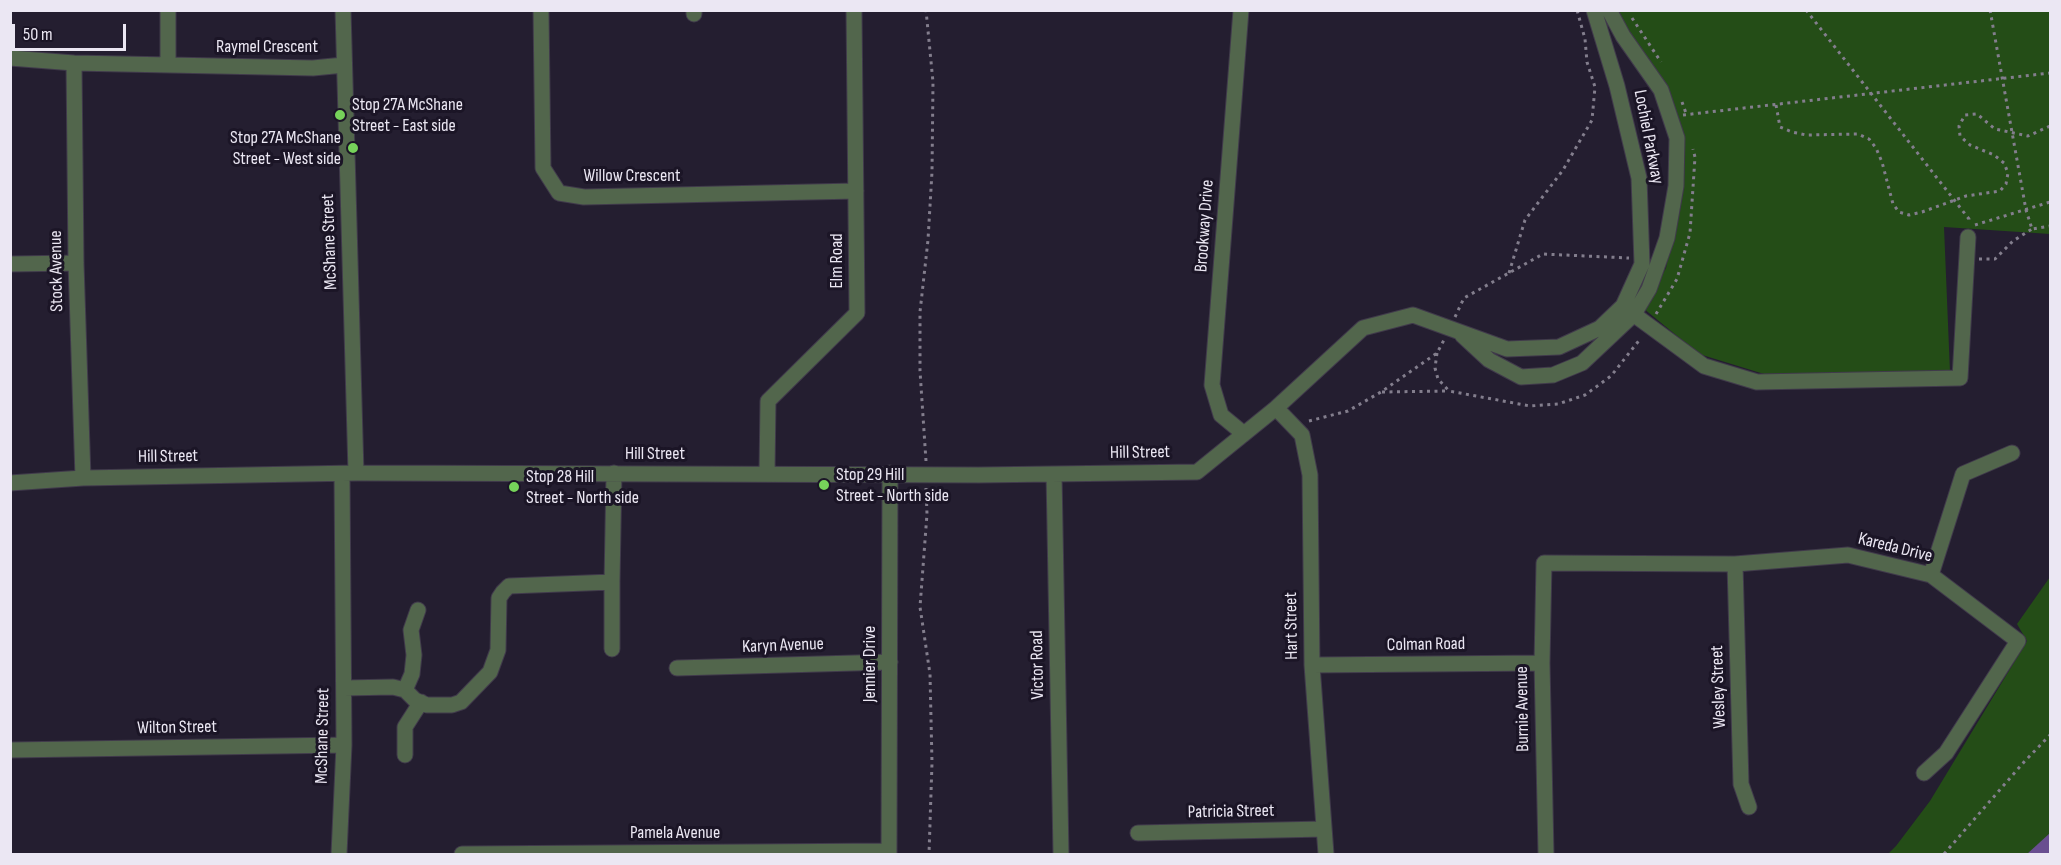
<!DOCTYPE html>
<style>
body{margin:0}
#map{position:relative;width:2061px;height:865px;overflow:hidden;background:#241e30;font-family:"Sofia Sans Condensed",sans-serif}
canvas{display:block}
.frame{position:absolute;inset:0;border:12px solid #ebe7f3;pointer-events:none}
.scale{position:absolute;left:12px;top:24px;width:114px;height:27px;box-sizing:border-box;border:3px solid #ebe7f3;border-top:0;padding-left:8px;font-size:18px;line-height:21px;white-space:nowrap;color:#ebe7f3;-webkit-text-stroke:4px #1b1526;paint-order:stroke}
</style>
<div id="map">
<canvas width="2061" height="865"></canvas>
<div class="frame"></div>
<div class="scale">50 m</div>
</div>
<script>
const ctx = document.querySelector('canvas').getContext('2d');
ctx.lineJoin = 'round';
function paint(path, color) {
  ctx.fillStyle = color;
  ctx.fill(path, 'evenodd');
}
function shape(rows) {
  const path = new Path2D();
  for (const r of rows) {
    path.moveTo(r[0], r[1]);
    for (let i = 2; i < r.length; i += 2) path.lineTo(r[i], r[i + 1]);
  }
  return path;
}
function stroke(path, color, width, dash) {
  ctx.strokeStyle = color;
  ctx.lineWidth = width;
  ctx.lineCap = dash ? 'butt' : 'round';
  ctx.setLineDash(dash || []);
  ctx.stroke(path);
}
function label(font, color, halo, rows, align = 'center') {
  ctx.font = font + ' "Sofia Sans Condensed",sans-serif';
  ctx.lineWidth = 6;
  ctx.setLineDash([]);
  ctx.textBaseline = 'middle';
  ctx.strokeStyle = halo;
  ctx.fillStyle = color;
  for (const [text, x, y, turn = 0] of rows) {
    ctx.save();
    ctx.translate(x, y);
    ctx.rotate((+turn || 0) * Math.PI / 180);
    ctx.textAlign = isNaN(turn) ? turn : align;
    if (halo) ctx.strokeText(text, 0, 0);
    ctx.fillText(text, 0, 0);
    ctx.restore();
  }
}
const green = shape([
 [1617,11,2050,11,2050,234,1944,227,1950,372,1876,375,1764,374,1699,354,1643,308,1666,268,1680,194,1680,129,1641,52],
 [2050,577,2050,854,1888,854,1896,846,1930,801,2027,641,2017,624]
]);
const water = shape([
 [2050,833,2050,854,2027,854]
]);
const path = shape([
 [1806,10,1969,219,1969,223],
 [1990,10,2026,210,2032,229,2050,226],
 [1632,18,1661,62],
 [1682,102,1687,116],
 [1776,105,1780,127,1792,132,1806,135,1858,134,1869,139,1876,148,1882,162,1893,204,1899,212,1909,215,1922,212,1966,196,2000,191,2006,184,2008,173,2004,163,1994,155,1970,145,1960,136,1959,126,1965,115,1977,114,1995,129,2028,136,2050,126],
 [1683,115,2050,73],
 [1975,225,2050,202],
 [1979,259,1995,259,2013,241,2032,229],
 [1509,273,1525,220,1563,170,1592,120,1595,87,1587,62,1585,39,1577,10],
 [1656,314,1677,279,1690,233,1695,157,1693,149],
 [1455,317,1464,298,1543,254,1629,258],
 [1437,353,1435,368,1438,379,1449,391,1530,406,1558,404,1585,395,1611,376,1641,338],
 [1382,392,1449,391],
 [1309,421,1348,411,1381,392,1437,353,1444,340],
 [926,461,920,371,920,312,928,240,932,172,933,82,926,10],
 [926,488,927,514,920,607,930,674,932,763,929,854],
 [1944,854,2024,762,2050,735]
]);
const minor = shape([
 [343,10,356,473],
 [541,10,543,168,559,193,584,197,856,191],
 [694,10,694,14],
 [1241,10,1212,385,1221,415,1244,434],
 [10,58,74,63,313,68,344,65],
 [74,63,76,263,83,478],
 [168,65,168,10],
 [10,264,76,263],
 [1625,308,1704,366,1757,382,1960,378,1968,237],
 [1462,335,1489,360,1521,377,1553,375,1582,363,1634,314,1649,289,1667,238,1676,186,1677,138,1661,90,1623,36,1609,10],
 [1276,408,1302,435,1310,475,1312,665,1326,854],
 [767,473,768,401,857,313,854,10],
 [1054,474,1061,854],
 [10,483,83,478,356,473,979,475,1197,472,1276,408,1363,328,1413,315,1507,349,1559,347,1600,328,1623,306,1642,264,1639,178,1617,86,1594,10],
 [1735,564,1741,784,1749,807],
 [1931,575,1963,474,2012,453],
 [612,582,612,649],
 [1312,665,1542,663],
 [677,668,890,662],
 [344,688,393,687,405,690,415,700,427,705,452,705,461,702,490,672,498,650,499,598,503,592,509,586,612,582,614,473],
 [405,690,412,674,414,655,411,630,418,610],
 [10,750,344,745],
 [405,755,405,727,421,702],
 [1138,833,1324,829],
 [339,854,344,745,342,474],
 [462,854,889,851],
 [889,854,890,473],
 [1546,854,1542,663,1544,563,1735,564,1848,555,1931,575,2018,641,1946,753,1924,773]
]);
const markers = [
 [340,115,6,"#76d25a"],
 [353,148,6,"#76d25a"],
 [824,485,6,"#76d25a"],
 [514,487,6,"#76d25a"]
];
const streetNames = [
 ["Raymel Crescent",267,47],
 ["Lochiel Parkway",1648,137,79],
 ["Willow Crescent",632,176],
 ["Brookway Drive",1205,226,-86],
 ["McShane Street",330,242,-92],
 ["Elm Road",837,261,-90],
 ["Stock Avenue",57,271,-91],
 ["Hill Street",1140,453,-1],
 ["Hill Street",655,454],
 ["Hill Street",168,457,-1],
 ["Kareda Drive",1895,548,14],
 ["Hart Street",1292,626,-91],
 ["Colman Road",1426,645,-1],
 ["Karyn Avenue",783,646,-2],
 ["Jennier Drive",870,664,-90],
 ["Victor Road",1038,665,-91],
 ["Wesley Street",1719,687,-92],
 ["Burnie Avenue",1523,709,-91],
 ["Wilton Street",177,728,-1],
 ["McShane Street",323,736,-89],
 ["Patricia Street",1231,812,-1],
 ["Pamela Avenue",675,833]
];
const poiNames = [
 ["Stop 27A McShane",352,105],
 ["Street - East side",352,126],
 ["Stop 27A McShane",341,138,"right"],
 ["Street - West side",341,159,"right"],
 ["Stop 29 Hill",836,475],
 ["Street - North side",836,496],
 ["Stop 28 Hill",526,477],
 ["Street - North side",526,498]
];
paint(green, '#244d17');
paint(water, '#694e90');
stroke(minor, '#403a4b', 17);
stroke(path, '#837e8d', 3, [3, 4.5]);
stroke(minor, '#52664c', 15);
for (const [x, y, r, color] of markers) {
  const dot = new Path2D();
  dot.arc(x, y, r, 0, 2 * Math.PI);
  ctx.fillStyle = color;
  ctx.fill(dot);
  stroke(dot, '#1b1526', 2);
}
label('18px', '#ebe7f3', '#1b1526', streetNames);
label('18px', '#ebe7f3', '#1b1526', poiNames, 'left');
</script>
